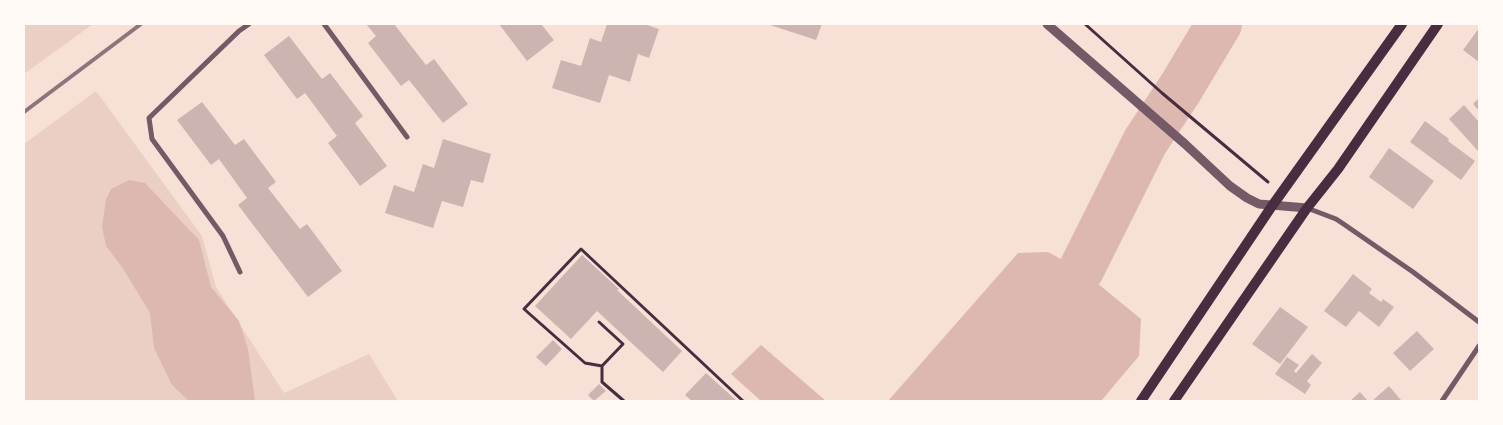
<!DOCTYPE html>
<style>
body{margin:0}
#map{position:relative;width:1503px;height:425px;overflow:hidden;background:#f7e1d7;font-family:Mulish,sans-serif}
canvas{display:block}
.frame{position:absolute;inset:0;border:25px solid #fffaf5;pointer-events:none}
</style>
<div id="map">
<canvas width="1503" height="425"></canvas>
<div class="frame"></div>
</div>
<script>
const ctx = document.querySelector('canvas').getContext('2d');
ctx.lineJoin = 'round';
function paint(path, color) {
  ctx.fillStyle = color;
  ctx.fill(path, 'evenodd');
}
function shape(rows) {
  const path = new Path2D();
  for (const r of rows) {
    path.moveTo(r[0], r[1]);
    for (let i = 2; i < r.length; i += 2) path.lineTo(r[i], r[i + 1]);
  }
  return path;
}
function stroke(path, color, width, dash) {
  ctx.strokeStyle = color;
  ctx.lineWidth = width;
  ctx.lineCap = dash ? 'butt' : 'round';
  ctx.setLineDash(dash || []);
  ctx.stroke(path);
}
const green = shape([
 [24,24,93,24,24,74],
 [96,91,202,236,216,287,284,393,369,354,398,401,24,401,24,144]
]);
const water = shape([
 [129,180,145,183,199,240,211,287,239,321,248,349,255,401,189,401,172,385,154,348,150,313,122,267,106,246,102,227,106,199,111,189],
 [1048,252,1081,270,1141,319,1139,356,1101,401,888,401,1018,253],
 [761,345,826,401,761,401,731,374]
]);
const river = shape([
 [1081,270,1145,142,1180,89,1219,24]
]);
const building = shape([
 [366,24,394,24,426,65,434,59,468,104,443,123,409,80,401,86,368,43,376,36],
 [499,24,541,24,554,40,527,61],
 [607,24,644,24,659,29,649,58,638,54,630,82,609,75,600,103,552,88,561,60,581,66,590,38,601,42],
 [767,24,822,24,816,40],
 [1479,28,1479,62,1463,50],
 [289,36,322,79,330,73,363,116,355,123,387,166,360,186,328,143,337,136,305,93,297,99,264,55],
 [1479,98,1479,111,1473,104],
 [202,102,235,145,244,139,276,182,268,188,300,229,307,224,342,271,308,297,238,205,247,198,219,159,211,165,177,120],
 [1464,105,1479,122,1479,152,1449,119],
 [1425,121,1449,139,1448,141,1475,161,1461,180,1410,142],
 [443,139,491,154,483,183,471,180,463,207,442,201,433,228,385,213,394,185,414,192,423,164,434,168],
 [1389,148,1434,181,1413,209,1369,177],
 [582,255,619,289,617,290,682,351,663,372,597,311,571,339,535,306],
 [1353,274,1372,289,1369,293,1381,302,1383,299,1394,307,1379,327,1359,311,1346,327,1324,311],
 [1280,307,1308,327,1280,364,1252,344],
 [1417,331,1434,349,1410,371,1393,353],
 [553,340,562,349,546,366,536,357],
 [1312,354,1322,363,1307,381,1311,385,1305,394,1275,374,1287,357,1299,365,1294,371,1296,373],
 [706,373,737,401,692,401,685,395],
 [599,384,606,391,594,401,588,395],
 [1389,386,1401,400,1400,401,1372,401],
 [1360,392,1368,401,1350,401]
]);
const path = shape([
 [1085,24,1162,93,1268,182],
 [599,322,623,344,602,366,602,382,624,401],
 [602,366,585,363,524,309,581,249,743,401]
]);
const minor = shape([
 [324,24,407,137],
 [1307,208,1336,219,1345,225,1413,272,1479,322],
 [240,272,223,236,152,139,149,118,239,31,249,24],
 [1442,401,1479,346]
]);
const tertiary = shape([
 [1047,24,1185,144,1230,186,1247,198,1259,204,1307,208]
]);
const secondary = shape([
 [1141,401,1272,206,1402,24],
 [1174,401,1307,208,1338,169,1438,24]
]);
const rail = shape([
 [24,112,141,24]
]);
paint(green, '#ebcfc5');
paint(water, '#dcb8b0');
stroke(river, '#dcb8b0', 46);
paint(building, '#ccb4b1');
stroke(path, '#4a2c40', 3);
stroke(minor, '#755966', 5);
stroke(tertiary, '#755966', 9);
stroke(secondary, '#4a2c40', 10);
stroke(rail, '#8f747c', 4);
</script>
